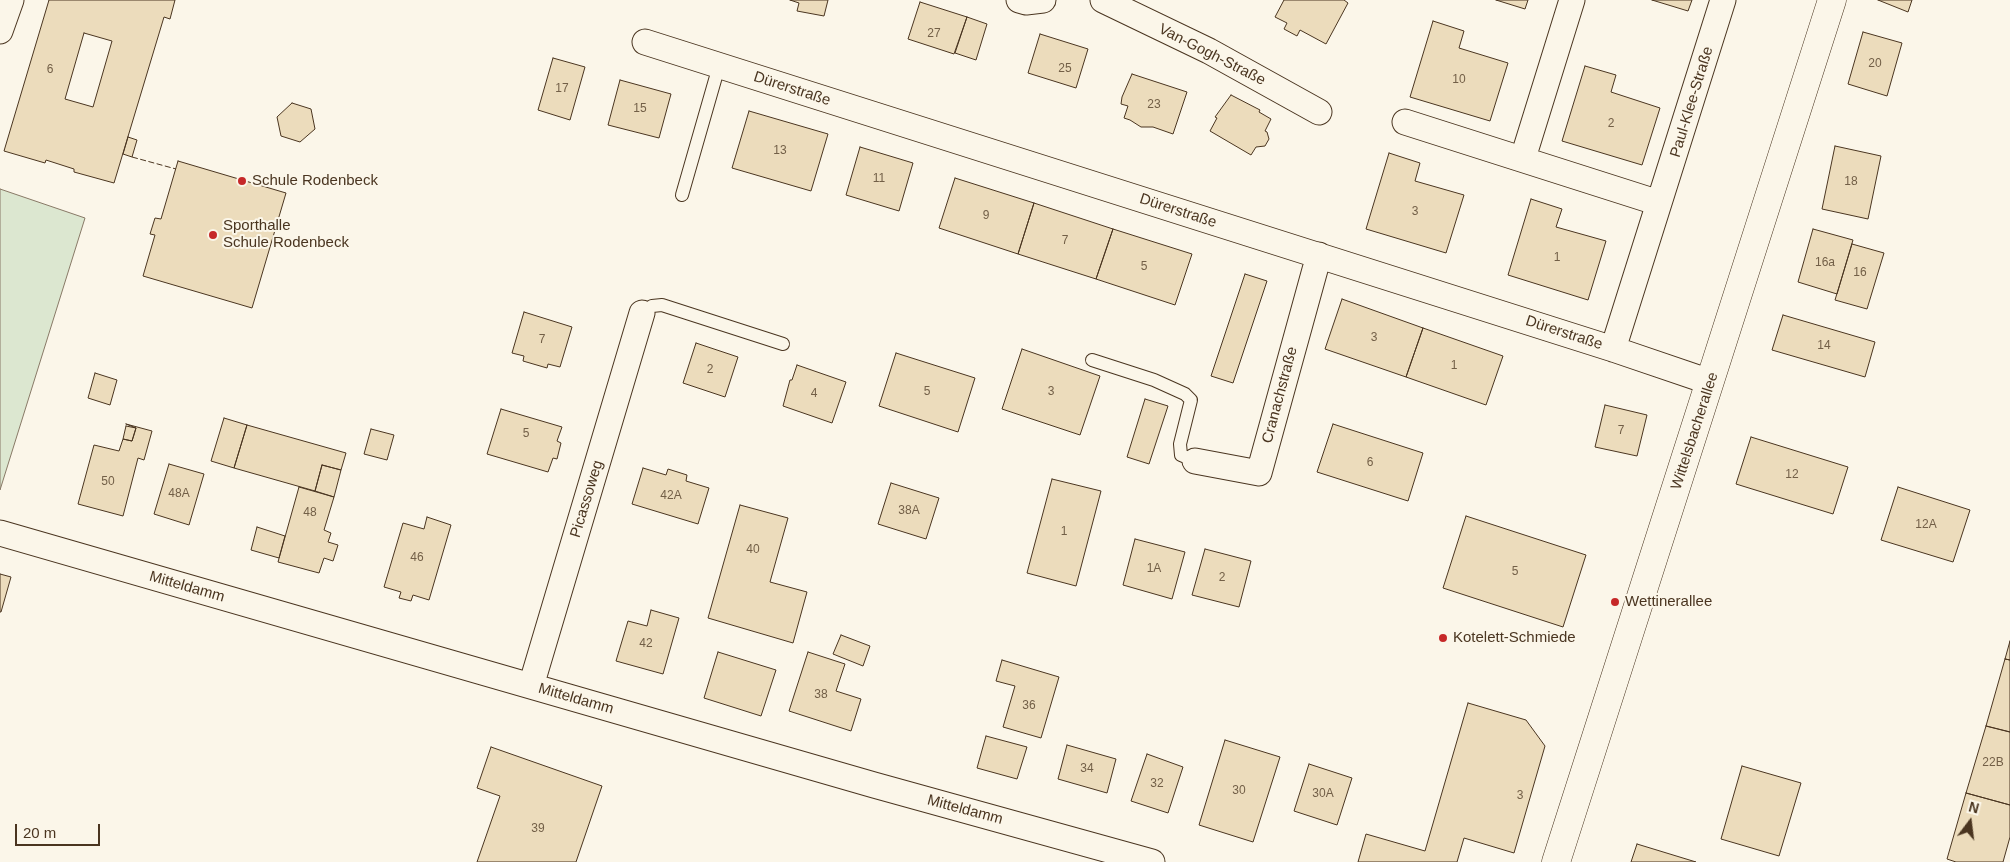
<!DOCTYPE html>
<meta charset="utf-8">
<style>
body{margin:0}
#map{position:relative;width:2010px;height:862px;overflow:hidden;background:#fbf6e9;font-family:Helvetica,sans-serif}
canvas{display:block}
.north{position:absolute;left:1945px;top:797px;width:50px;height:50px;-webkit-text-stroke:4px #fbf6e9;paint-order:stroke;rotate:15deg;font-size:14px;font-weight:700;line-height:20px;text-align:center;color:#4a3520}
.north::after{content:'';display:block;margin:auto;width:18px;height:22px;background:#4a3520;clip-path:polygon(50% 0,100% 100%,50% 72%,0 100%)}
.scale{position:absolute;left:15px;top:824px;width:85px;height:22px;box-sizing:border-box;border:2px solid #4a3520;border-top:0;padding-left:6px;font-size:15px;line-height:18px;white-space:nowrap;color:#4a3520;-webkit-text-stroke:4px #fbf6e9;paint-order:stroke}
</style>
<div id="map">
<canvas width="2010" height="862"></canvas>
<div class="north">N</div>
<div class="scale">20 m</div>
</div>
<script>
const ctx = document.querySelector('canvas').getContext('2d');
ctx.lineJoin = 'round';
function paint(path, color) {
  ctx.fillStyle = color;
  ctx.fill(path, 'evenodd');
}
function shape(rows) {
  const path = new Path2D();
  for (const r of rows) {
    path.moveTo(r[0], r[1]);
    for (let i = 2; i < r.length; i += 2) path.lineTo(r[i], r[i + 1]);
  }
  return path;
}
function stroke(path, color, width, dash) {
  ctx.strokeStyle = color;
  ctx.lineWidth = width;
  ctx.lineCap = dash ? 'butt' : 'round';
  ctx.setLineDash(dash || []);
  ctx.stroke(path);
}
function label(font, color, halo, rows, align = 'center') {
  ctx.font = font + ' Helvetica,sans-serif';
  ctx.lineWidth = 4;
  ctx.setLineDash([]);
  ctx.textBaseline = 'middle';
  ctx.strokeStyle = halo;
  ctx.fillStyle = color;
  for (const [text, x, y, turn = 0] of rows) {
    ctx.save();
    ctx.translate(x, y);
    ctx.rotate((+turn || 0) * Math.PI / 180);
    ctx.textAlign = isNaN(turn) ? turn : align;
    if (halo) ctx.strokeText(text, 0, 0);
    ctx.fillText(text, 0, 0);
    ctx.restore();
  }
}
const green = shape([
 [0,189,85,218,0,490,0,189]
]);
const building = shape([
 [49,0,175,0,170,19,164,17,114,183,74,172,74,169,46,160,45,163,4,151,49,0],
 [84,33,112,41,93,107,65,99,84,33],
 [790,0,828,0,824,16,797,11,799,3,790,0],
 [1284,0,1344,0,1348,3,1326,44,1300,30,1297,36,1284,29,1287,23,1275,17,1284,0],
 [1496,0,1528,0,1525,9,1496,0],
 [1652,0,1692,0,1688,11,1652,0],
 [1878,0,1912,0,1908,12,1878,0],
 [920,2,967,17,954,54,908,39,920,2],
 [967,17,987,24,976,60,955,53,967,17],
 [1433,21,1464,31,1459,48,1508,63,1490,121,1410,97,1433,21],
 [1863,32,1902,43,1887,96,1848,84,1863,32],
 [1040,34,1088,49,1076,88,1028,73,1040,34],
 [553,58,585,67,570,120,538,110,553,58],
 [1585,66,1616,75,1611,92,1660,108,1642,165,1562,141,1585,66],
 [1132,74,1187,92,1173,134,1153,127,1141,127,1130,120,1124,118,1128,106,1121,104,1122,97,1132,74],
 [620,80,671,94,659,138,608,125,620,80],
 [1231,95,1260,110,1259,112,1271,119,1265,131,1267,132,1269,139,1265,146,1256,147,1251,155,1210,131,1217,118,1215,117,1231,95],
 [292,103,311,109,315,129,300,142,281,136,277,117,292,103],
 [749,111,828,134,811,191,732,168,749,111],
 [128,137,137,140,132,157,123,154,128,137],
 [1835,146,1881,156,1868,219,1822,209,1835,146],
 [860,147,913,163,899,211,846,195,860,147],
 [1389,153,1420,163,1415,181,1464,195,1446,253,1366,229,1389,153],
 [178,161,286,193,252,308,143,276,155,235,150,234,155,218,161,219,178,161],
 [955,178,1034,203,1018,254,939,228,955,178],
 [1531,199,1562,209,1556,227,1606,241,1588,300,1508,275,1531,199],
 [1034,203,1113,229,1096,279,1018,254,1034,203],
 [1113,229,1192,254,1175,305,1096,279,1113,229],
 [1813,229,1853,240,1837,294,1798,282,1813,229],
 [1852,244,1884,253,1867,309,1835,300,1852,244],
 [1245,274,1267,281,1233,383,1211,376,1245,274],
 [1342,299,1423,328,1406,377,1325,349,1342,299],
 [524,312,572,327,560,367,548,364,547,368,523,361,524,356,512,353,524,312],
 [1783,315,1875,342,1865,377,1772,350,1783,315],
 [1423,328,1503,356,1486,405,1406,377,1423,328],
 [696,343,738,357,725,397,683,383,696,343],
 [1022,349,1100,376,1080,435,1002,409,1022,349],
 [896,353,975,378,958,432,879,406,896,353],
 [797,365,846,382,832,423,783,406,790,380,792,380,797,365],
 [95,373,117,380,110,405,88,398,95,373],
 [1145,399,1168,406,1149,464,1127,457,1145,399],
 [1605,405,1647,415,1637,456,1595,447,1605,405],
 [501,409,562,427,557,441,561,443,557,459,553,458,548,472,487,454,501,409],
 [224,418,247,425,234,468,211,461,224,418],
 [126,424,152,431,144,460,138,458,123,516,78,504,94,445,119,451,123,439,132,441,136,428,126,424],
 [1333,424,1423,453,1408,501,1317,472,1333,424],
 [247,425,346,453,341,470,322,465,315,491,234,468,247,425],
 [126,426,136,428,132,441,123,439,126,426],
 [371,429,394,435,387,460,364,454,371,429],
 [1751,437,1848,467,1833,514,1736,484,1751,437],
 [169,464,204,474,189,525,154,514,169,464],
 [322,465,341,470,334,497,315,491,322,465],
 [643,468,666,475,668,469,687,475,686,481,709,488,698,524,632,504,643,468],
 [1052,479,1101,491,1076,586,1027,573,1052,479],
 [891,483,939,498,926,539,878,524,891,483],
 [299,487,334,497,324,530,331,533,328,542,338,545,333,561,324,558,319,573,278,562,299,487],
 [1898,487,1970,510,1953,562,1881,540,1898,487],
 [740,505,788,518,770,582,807,592,793,643,708,618,740,505],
 [1466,516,1586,555,1563,627,1443,588,1466,516],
 [427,517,451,525,429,600,413,595,411,601,399,598,401,592,384,587,403,523,424,529,427,517],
 [257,527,285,536,279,558,251,550,257,527],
 [1135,539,1185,552,1172,599,1123,585,1135,539],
 [1205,549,1251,561,1239,607,1192,595,1205,549],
 [0,574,11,577,1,612,0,612,0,574],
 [651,610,679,618,663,674,616,661,628,621,647,626,651,610],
 [841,635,870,646,863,666,833,654,841,635],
 [2010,641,2010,660,2005,659,2010,641],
 [718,652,776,670,761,716,704,698,718,652],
 [808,652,845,664,836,691,861,699,851,731,789,711,808,652],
 [2005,659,2010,660,2010,732,1986,726,2005,659],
 [1002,660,1059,677,1041,738,1003,727,1015,686,996,681,1002,660],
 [1468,703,1526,720,1545,746,1514,853,1464,838,1457,862,1358,862,1366,834,1425,851,1468,703],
 [1986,726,2010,732,2010,805,1966,793,1986,726],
 [986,736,1027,747,1017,779,977,768,986,736],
 [1225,740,1280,757,1253,842,1199,825,1225,740],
 [1067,745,1116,759,1107,793,1058,779,1067,745],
 [491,747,602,786,576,862,477,862,500,796,477,788,491,747],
 [1147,754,1183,767,1168,813,1131,801,1147,754],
 [1309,764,1352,778,1337,825,1294,811,1309,764],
 [1742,766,1801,783,1779,856,1721,839,1742,766],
 [1966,793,2010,805,2010,837,2003,862,1956,862,1947,859,1966,793],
 [1637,844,1696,862,1631,862,1637,844]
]);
const lane = shape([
 [682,195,719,66],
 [642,313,652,306,662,305,783,344],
 [1092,360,1154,380,1185,394,1191,400,1180,444,1181,455,1195,461]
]);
const street = shape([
 [1019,0,1026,2,1043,0],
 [1103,0,1209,51,1319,112],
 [0,31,11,0],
 [645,42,1613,349,1710,382],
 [1405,122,1659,203],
 [1523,158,1572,0],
 [1613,349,1723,0],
 [1195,461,1259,473,1319,255],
 [0,533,874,785,1152,862],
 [531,686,642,313]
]);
const secondary = shape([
 [1556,862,1832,0]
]);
const fence = shape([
 [132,157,176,169]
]);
const markers = [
 [242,181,5,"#c62828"],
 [213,235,5,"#c62828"],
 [1615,602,5,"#c62828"],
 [1443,638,5,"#c62828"]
];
const numberNames = [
 ["27",934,34],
 ["20",1875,64],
 ["25",1065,69],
 ["6",50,70],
 ["10",1459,80],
 ["17",562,89],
 ["23",1154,105],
 ["15",640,109],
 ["2",1611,124],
 ["13",780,151],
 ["11",879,179],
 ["18",1851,182],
 ["3",1415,212],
 ["9",986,216],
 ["7",1065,241],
 ["1",1557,258],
 ["16a",1825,263],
 ["5",1144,267],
 ["16",1860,273],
 ["3",1374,338],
 ["7",542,340],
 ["14",1824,346],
 ["1",1454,366],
 ["2",710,370],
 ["5",927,392],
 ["3",1051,392],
 ["4",814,394],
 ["7",1621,431],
 ["5",526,434],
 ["6",1370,463],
 ["12",1792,475],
 ["50",108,482],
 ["48A",179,494],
 ["42A",671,496],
 ["38A",909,511],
 ["48",310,513],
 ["12A",1926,525],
 ["1",1064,532],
 ["40",753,550],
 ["46",417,558],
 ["1A",1154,569],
 ["5",1515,572],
 ["2",1222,578],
 ["42",646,644],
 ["38",821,695],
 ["36",1029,706],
 ["22B",1993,763],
 ["34",1087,769],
 ["32",1157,784],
 ["30",1239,791],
 ["30A",1323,794],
 ["3",1520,796],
 ["39",538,829]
];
const streetNames = [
 ["Van-Gogh-Straße",1212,55,27],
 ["Dürerstraße",792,89,18],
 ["Paul-Klee-Straße",1692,102,-73],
 ["Dürerstraße",1178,211,18],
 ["Dürerstraße",1564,333,18],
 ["Cranachstraße",1280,395,-75],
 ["Wittelsbacherallee",1695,431,-72],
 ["Picassoweg",587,499,-73],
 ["Mitteldamm",187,587,16],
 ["Mitteldamm",576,699,16],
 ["Mitteldamm",965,810,15]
];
const poiNames = [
 ["Schule Rodenbeck",252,181],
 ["Sporthalle",223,226],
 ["Schule Rodenbeck",223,243],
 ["Wettinerallee",1625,602],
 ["Kotelett-Schmiede",1453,638]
];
paint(green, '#dce7d0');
stroke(green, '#887966', 1);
paint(building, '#ecdcbc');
stroke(building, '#4a3520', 1);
stroke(lane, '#4a3520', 14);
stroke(street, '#4a3520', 27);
stroke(secondary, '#4a3520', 29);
stroke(lane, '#fbf6e9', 12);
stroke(street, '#fbf6e9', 25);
stroke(secondary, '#fbf6e9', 28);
stroke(fence, '#4a3520', 1, [6, 2.5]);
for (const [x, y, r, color] of markers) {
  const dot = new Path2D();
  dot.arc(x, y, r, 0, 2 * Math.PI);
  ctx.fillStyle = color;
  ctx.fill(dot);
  stroke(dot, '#fbf6e9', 2);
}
label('12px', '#725f47', null, numberNames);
label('15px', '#4a3520', '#fbf6e9', streetNames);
label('15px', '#4a3520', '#fbf6e9', poiNames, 'left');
</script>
